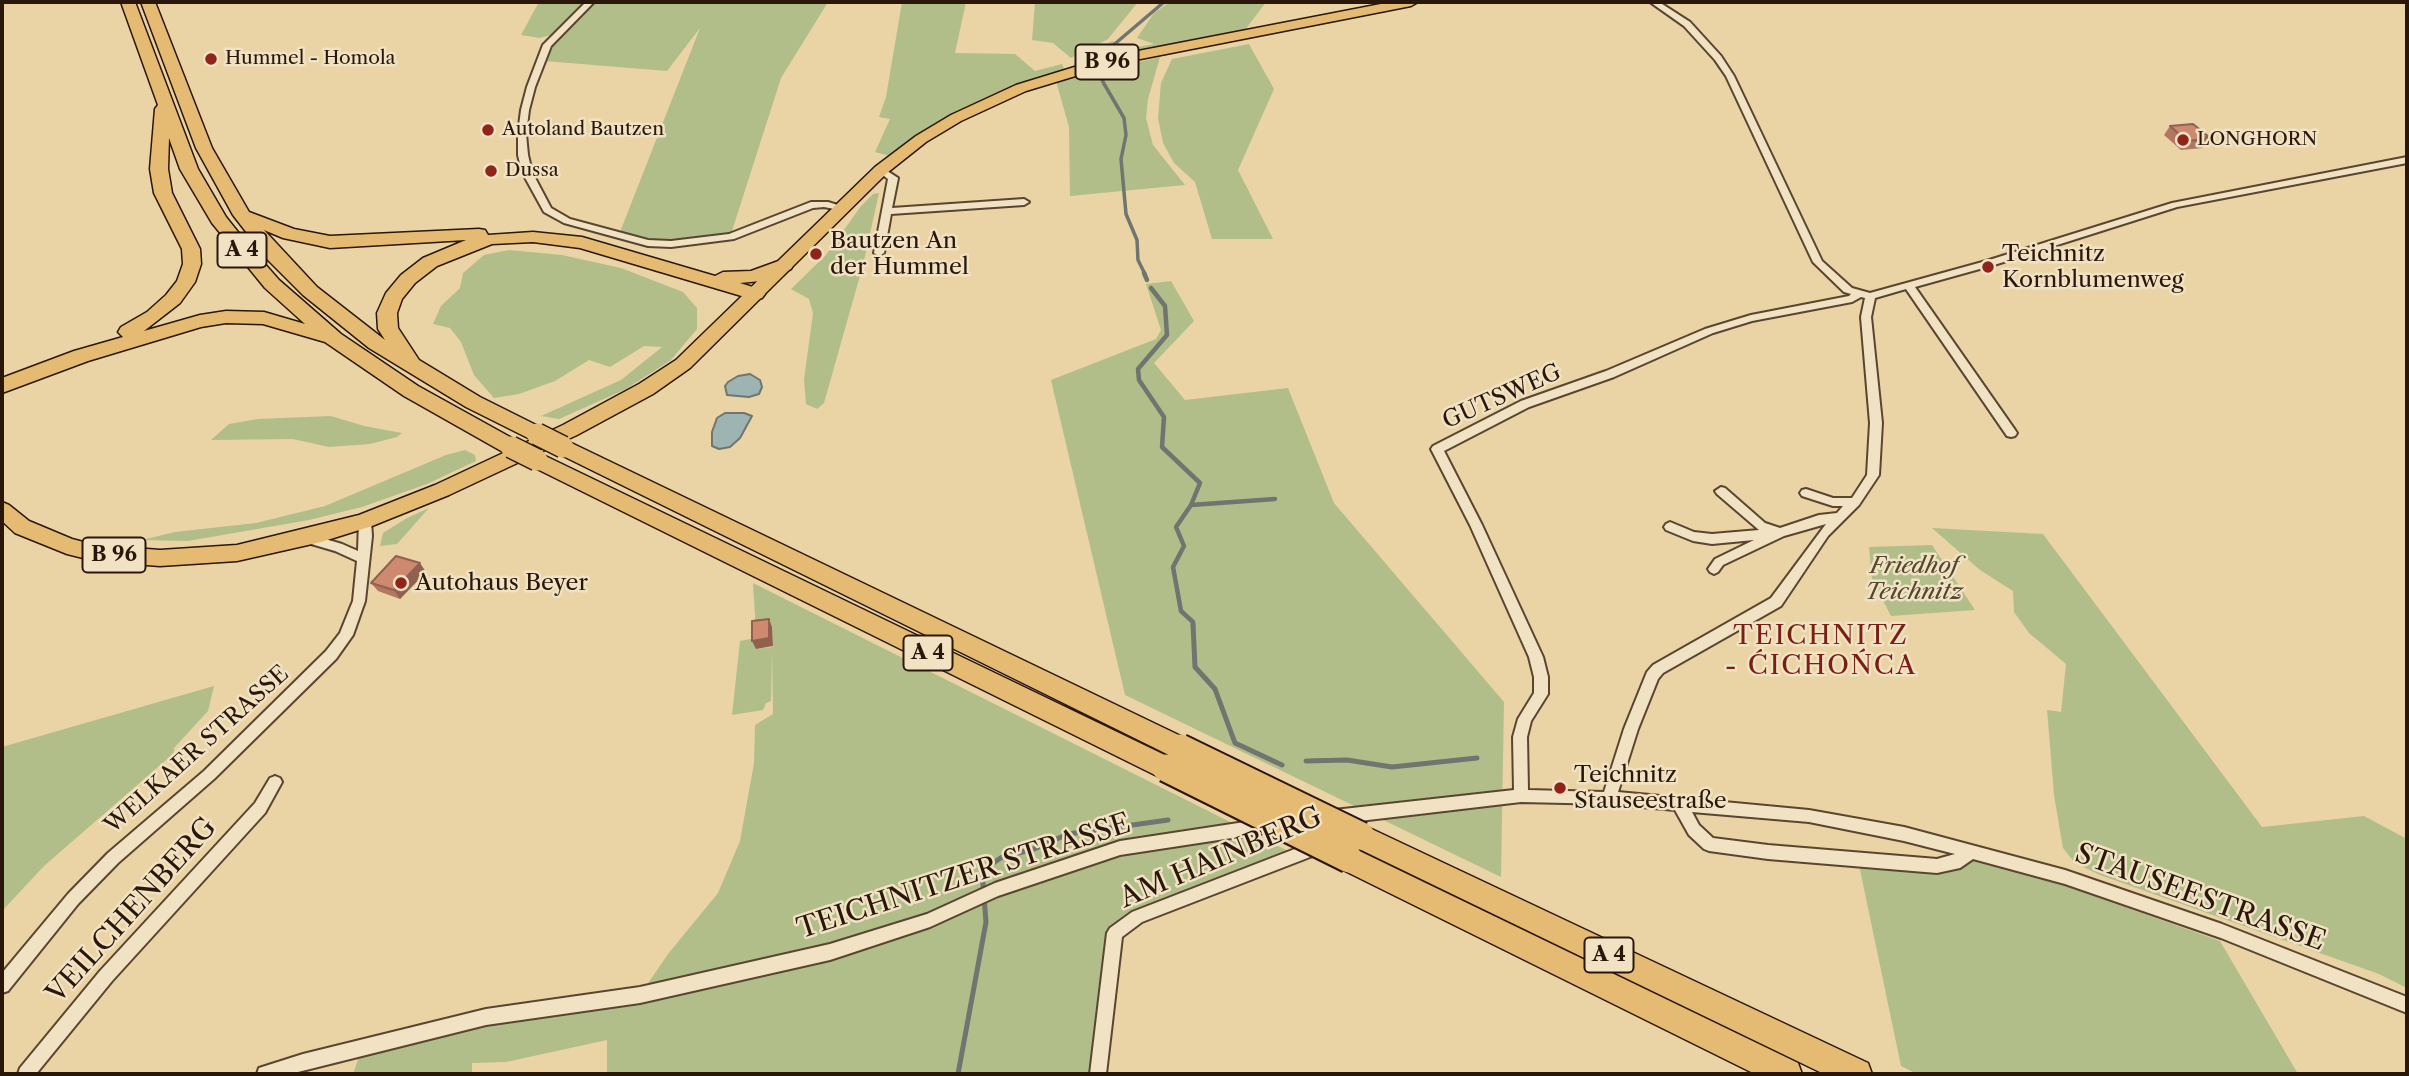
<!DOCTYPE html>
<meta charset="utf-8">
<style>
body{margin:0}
#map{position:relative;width:2409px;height:1076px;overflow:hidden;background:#ead3a4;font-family:"Libre Caslon Text",serif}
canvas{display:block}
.frame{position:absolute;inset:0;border:4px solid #2a170a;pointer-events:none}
</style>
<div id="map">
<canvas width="2409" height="1076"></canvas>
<div class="frame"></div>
</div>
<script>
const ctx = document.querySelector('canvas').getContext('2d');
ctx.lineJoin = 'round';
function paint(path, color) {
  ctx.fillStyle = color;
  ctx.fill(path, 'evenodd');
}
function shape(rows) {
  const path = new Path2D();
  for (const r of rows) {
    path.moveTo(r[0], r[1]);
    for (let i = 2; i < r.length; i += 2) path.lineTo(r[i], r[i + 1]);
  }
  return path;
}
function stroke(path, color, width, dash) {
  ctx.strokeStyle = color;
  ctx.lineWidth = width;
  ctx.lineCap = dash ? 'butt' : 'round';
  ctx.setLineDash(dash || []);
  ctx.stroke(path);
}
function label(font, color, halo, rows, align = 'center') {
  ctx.font = font + ' "Libre Caslon Text",serif';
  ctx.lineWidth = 5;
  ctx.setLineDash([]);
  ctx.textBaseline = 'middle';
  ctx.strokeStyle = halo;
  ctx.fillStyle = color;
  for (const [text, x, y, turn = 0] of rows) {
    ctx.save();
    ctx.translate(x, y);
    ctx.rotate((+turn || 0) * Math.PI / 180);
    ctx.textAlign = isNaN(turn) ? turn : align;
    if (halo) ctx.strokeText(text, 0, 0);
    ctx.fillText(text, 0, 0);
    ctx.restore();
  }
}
const green = shape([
 [539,2,585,2,551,35,540,38,521,35],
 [594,2,828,2,781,78,731,234,674,242,652,241,620,232,700,28,667,71,545,61,559,36],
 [902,2,966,2,955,53,1015,54,1035,71,1062,64,1064,69,1014,87,890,156,875,152,890,119,879,117,886,97],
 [1035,2,1138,2,1108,39,1071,58,1053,43,1032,40],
 [1170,2,1266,2,1245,30,1085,63,1080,60,1112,41,1132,48,1154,44,1137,38,1154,13],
 [1249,44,1274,89,1238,170,1273,239,1212,239,1195,182,1174,163,1163,143,1158,118,1161,83,1172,59],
 [1160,57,1148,99,1146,118,1153,145,1185,185,1070,196,1069,127,1056,81],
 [879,193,863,265,824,403,817,409,806,404,804,380,813,313,809,299,791,289,826,255,861,206,873,194],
 [509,250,562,255,621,268,683,292,697,308,697,329,671,360,626,389,559,419,541,416,621,380,662,347,644,346,610,367,589,360,555,381,519,394,494,398,474,375,461,342,450,328,433,324,441,306,460,288,463,273,484,255],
 [1171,281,1194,321,1154,363,1185,400,1288,388,1334,503,1504,702,1501,877,1125,695,1051,380,1156,339,1161,330,1146,284],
 [331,416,364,426,402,433,397,437,370,444,329,447,293,439,211,440,229,424,258,419],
 [465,450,475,455,476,461,427,484,362,507,309,520,188,541,142,540,175,532,256,523,325,506,446,455],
 [429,508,397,544,380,546,383,533,407,518],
 [1932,528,2043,534,2262,827,2364,816,2407,839,2407,988,2379,974,2100,875,2075,863,2063,848,2054,795,2049,733,2047,710,2061,712,2066,664,2029,633,2014,612,2013,591,1980,570],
 [1932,545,1975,610,1891,616,1872,579,1869,547],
 [753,583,1298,856,1115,933,1098,1074,607,1074,607,1040,506,1062,472,1063,472,1074,353,1074,362,1048,640,995,668,954,718,893,740,841,754,763,755,725,773,714,772,651,771,701,766,703,763,710,732,715,740,641,756,638,756,649,773,647,772,628,756,630],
 [214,686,208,711,174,748,174,753,44,866,2,911,2,747],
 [1971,852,2220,941,2298,1074,1917,1074,1901,1066,1858,860,1937,866]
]);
const water = shape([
 [750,374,760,380,762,387,759,394,749,397,727,395,725,386,728,382,738,376,750,374],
 [744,413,752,416,740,438,730,447,719,449,712,446,712,432,717,418,725,413,744,413]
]);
const streamFar2 = shape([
 [1110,48,1164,2],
 [1100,71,1103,82,1124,118,1126,135,1121,159,1126,214,1137,240,1138,260,1145,274]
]);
const streamFar1 = shape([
 [1144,273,1147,280],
 [1151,288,1165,306,1167,335,1138,369,1139,380,1164,417,1162,447,1200,483,1191,505,1176,527,1184,546,1173,567,1181,611,1193,622,1193,626],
 [1191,505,1275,499]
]);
const stream = shape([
 [1193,624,1195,667,1215,689,1235,743,1282,765],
 [1306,761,1347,760,1392,767,1477,758],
 [958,1074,986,922,982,871,1002,857,1034,849,1068,834,1168,820]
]);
const street = shape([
 [586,2,594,2,551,46,535,87,529,110,526,134,528,155,532,172,551,208,570,219,648,240,671,241,729,234,811,202,828,202,844,207,844,211,824,207,813,208,734,239,671,247,648,246,564,223,544,212,522,172,518,155,518,134,521,110,527,87,543,45,586,2],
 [1650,2,1659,2,1690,22,1721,56,1734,76,1822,261,1852,288,1870,293,1986,261,2172,203,2407,157,2407,163,2177,207,1994,265,1915,287,2015,430,2017,433,2015,436,2011,437,2007,436,1906,289,1875,298,1871,317,1882,423,1879,475,1859,505,1828,536,1781,606,1663,673,1658,679,1638,729,1618,792,1809,810,1904,827,2065,870,2222,924,2407,997,2407,1013,2221,938,2065,884,1973,859,1960,868,1937,873,1768,859,1709,851,1704,849,1689,835,1675,810,1609,804,1521,802,1334,824,1329,822,1327,817,1329,812,1334,810,1514,790,1513,737,1518,719,1534,693,1534,677,1529,657,1470,525,1431,449,1433,446,1521,401,1606,371,1705,329,1751,315,1849,296,1851,294,1844,292,1813,262,1726,76,1715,60,1684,26,1650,2],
 [1861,297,1865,298,1861,317,1870,423,1867,475,1852,498,1833,498,1806,489,1802,490,1800,493,1802,496,1833,506,1843,506,1837,513,1819,515,1780,528,1765,523,1725,488,1721,487,1715,491,1717,494,1759,530,1712,534,1694,532,1670,522,1666,524,1664,527,1666,530,1693,541,1712,544,1754,540,1715,559,1708,569,1710,572,1714,574,1718,572,1723,565,1784,536,1826,524,1771,598,1653,665,1647,672,1624,729,1604,792,1528,790,1527,737,1531,721,1548,694,1548,677,1543,657,1482,525,1444,451,1529,407,1614,377,1713,333,1752,321,1852,302,1861,297],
 [1692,812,1809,822,1904,841,1955,854,1937,859,1768,845,1713,838,1699,825,1692,812],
 [881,167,898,178,892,208,1024,199,1029,202,1024,205,891,214,884,253,879,256,874,253,888,179,876,170,881,167],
 [365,516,371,521,372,536,365,601,353,635,336,659,214,779,118,863,78,904,8,991,2,993,2,973,68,894,108,853,204,771,326,651,340,633,353,601,357,561,335,551,301,541,299,538,305,533,342,544,358,551,359,521,365,516],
 [275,776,280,778,282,782,265,813,112,981,36,1074,18,1074,20,1068,100,971,255,803,270,778,275,776],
 [1271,818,1276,820,1278,825,1276,830,1271,832,1120,855,998,896,930,927,830,960,640,1003,486,1025,290,1074,257,1074,259,1068,303,1054,486,1009,640,987,830,944,927,914,995,883,1120,841,1271,818],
 [1318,840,1323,842,1325,847,1323,852,1142,922,1122,937,1106,1074,1090,1074,1107,933,1110,928,1132,912,1318,840]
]);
const primary = shape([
 [1391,2,1418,2,1411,6,1115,64,1026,91,961,121,926,142,887,173,690,368,653,394,577,435,449,495,372,526,321,542,237,561,160,566,95,561,67,554,15,533,2,521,2,502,9,505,29,521,72,539,95,545,160,550,237,545,359,515,435,485,563,425,639,384,676,360,875,167,916,136,951,115,1016,85,1107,57,1391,2]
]);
const highway = shape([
 [121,2,135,2,198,169,226,217,250,247,279,280,341,334,418,386,519,442,522,447,519,452,511,455,503,452,404,396,325,342,263,324,226,323,201,327,88,361,2,393,2,378,74,351,123,337,118,332,121,327,147,312,166,295,177,281,183,264,182,249,154,193,150,169,155,109,158,105,121,2],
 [169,138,180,169,212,223,265,288,305,324,264,312,226,311,200,315,144,331,180,303,195,282,201,264,200,249,172,193,168,169,169,138],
 [141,2,155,2,212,148,249,212,294,229,330,236,479,229,485,230,488,235,533,232,582,237,715,276,723,272,751,271,784,259,793,265,791,269,761,281,740,283,762,290,765,294,762,298,755,300,580,248,533,242,492,244,437,266,415,283,402,299,397,313,398,328,419,360,480,397,544,429,548,434,544,439,537,441,530,439,466,407,369,348,303,295,268,260,233,215,196,148,141,2],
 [264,230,283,238,330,248,466,240,423,258,401,275,386,293,377,313,378,329,385,340,317,287,264,230],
 [563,439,1189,740,1193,748,1189,756,1180,759,1171,756,555,452,552,447,555,442,563,439],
 [537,452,1175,760,1179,768,1175,776,1166,779,1157,776,529,465,526,460,529,455,537,452],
 [1361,824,1868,1063,1872,1074,1824,1074,1351,845,1347,836,1351,827,1361,824],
 [1349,846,1798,1063,1802,1074,1755,1074,1339,868,1335,859,1339,850,1349,846]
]);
const highwayBridgeFar1 = shape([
 [537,434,563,447],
 [511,447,537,460]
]);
const highwayBridge = shape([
 [1180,748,1361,836],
 [1166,768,1349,859]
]);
const wall = shape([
 [2170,126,2209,137,2208,139,2203,148,2181,150,2164,135],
 [426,572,400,599,378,591,371,583]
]);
const shadedWall = shape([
 [420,563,426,572,400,599,394,590],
 [769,619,772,627,773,646,756,649,752,641]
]);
const building = shape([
 [2193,124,2209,137,2206,137,2208,139,2187,141,2170,126,2193,124],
 [396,556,420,563,394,590,371,583,396,556],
 [769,619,769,638,752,641,752,621,769,619]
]);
const markers = [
 [211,59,7,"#8f2418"],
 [488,130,7,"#8f2418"],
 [2183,140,7,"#8f2418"],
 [491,171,7,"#8f2418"],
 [816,254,7,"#8f2418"],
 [1988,267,7,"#8f2418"],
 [401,583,7,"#8f2418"],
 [1560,788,7,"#8f2418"]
];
const farPoinames = [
 ["Hummel - Homola",225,59],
 ["Autoland Bautzen",502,130],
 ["LONGHORN",2197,140],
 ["Dussa",505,171]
];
const shields = [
 [1107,62,63],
 [242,250,49],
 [114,555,63],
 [928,653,49],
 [1609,955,49]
];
const shieldNames = [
 ["B 96",1107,62],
 ["A 4",242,250],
 ["B 96",114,555],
 ["A 4",928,653],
 ["A 4",1609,955]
];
const poiNames = [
 ["Bautzen An",830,241],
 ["der Hummel",830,267],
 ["Teichnitz",2002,254],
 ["Kornblumenweg",2002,280],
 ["Autohaus Beyer",415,583],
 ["Teichnitz",1574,775],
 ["Stauseestraße",1574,801]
];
const streetNames = [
 ["GUTSWEG",1502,397,-24],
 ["WELKAER STRASSE",197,750,-42]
];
const parkNames = [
 ["Friedhof",1914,566],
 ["Teichnitz",1914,592]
];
const quarterNames = [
 ["TEICHNITZ",1821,636],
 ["- ĆICHOŃCA",1821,666]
];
const nearStreetnames = [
 ["AM HAINBERG",1221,858,-23],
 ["TEICHNITZER STRASSE",964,877,-18],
 ["STAUSEESTRASSE",2200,898,20],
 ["VEILCHENBERG",132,911,-48]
];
paint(green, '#b1be8a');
paint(water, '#9eb4b2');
stroke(water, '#70756f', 2);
stroke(streamFar2, '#70756f', 3.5);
stroke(streamFar1, '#70756f', 4.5);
stroke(stream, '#70756f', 5);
stroke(street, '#5a4630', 4);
stroke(primary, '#2a170a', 3);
stroke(highway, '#2a170a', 3);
paint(street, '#f1e2c4');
paint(primary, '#e5ba72');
paint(highway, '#e5ba72');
stroke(highwayBridgeFar1, '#2a170a', 24, []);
stroke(highwayBridge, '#2a170a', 31, []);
stroke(highwayBridgeFar1, '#e5ba72', 21);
stroke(highwayBridge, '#e5ba72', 27);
paint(wall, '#b17761');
paint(shadedWall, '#90614f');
paint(building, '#ce8a71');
stroke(building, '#90614f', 2);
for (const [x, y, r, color] of markers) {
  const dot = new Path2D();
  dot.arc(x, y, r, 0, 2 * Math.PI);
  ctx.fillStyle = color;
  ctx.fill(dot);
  stroke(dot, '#f1e2c4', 2.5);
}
label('19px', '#2a170a', '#f1e2c4', farPoinames, 'left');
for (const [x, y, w] of shields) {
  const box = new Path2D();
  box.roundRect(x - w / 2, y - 17.5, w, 35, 5);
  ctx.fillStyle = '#f1e2c4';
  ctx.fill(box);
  stroke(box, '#2a170a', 2);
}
label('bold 21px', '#2a170a', null, shieldNames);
label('23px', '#2a170a', '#f1e2c4', poiNames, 'left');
label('23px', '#2a170a', '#f1e2c4', streetNames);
label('italic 23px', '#524930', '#f1e2c4', parkNames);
ctx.letterSpacing = '2px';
label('26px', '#7a1f14', '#f1e2c4', quarterNames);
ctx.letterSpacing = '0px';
label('28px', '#2a170a', '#f1e2c4', nearStreetnames);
</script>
